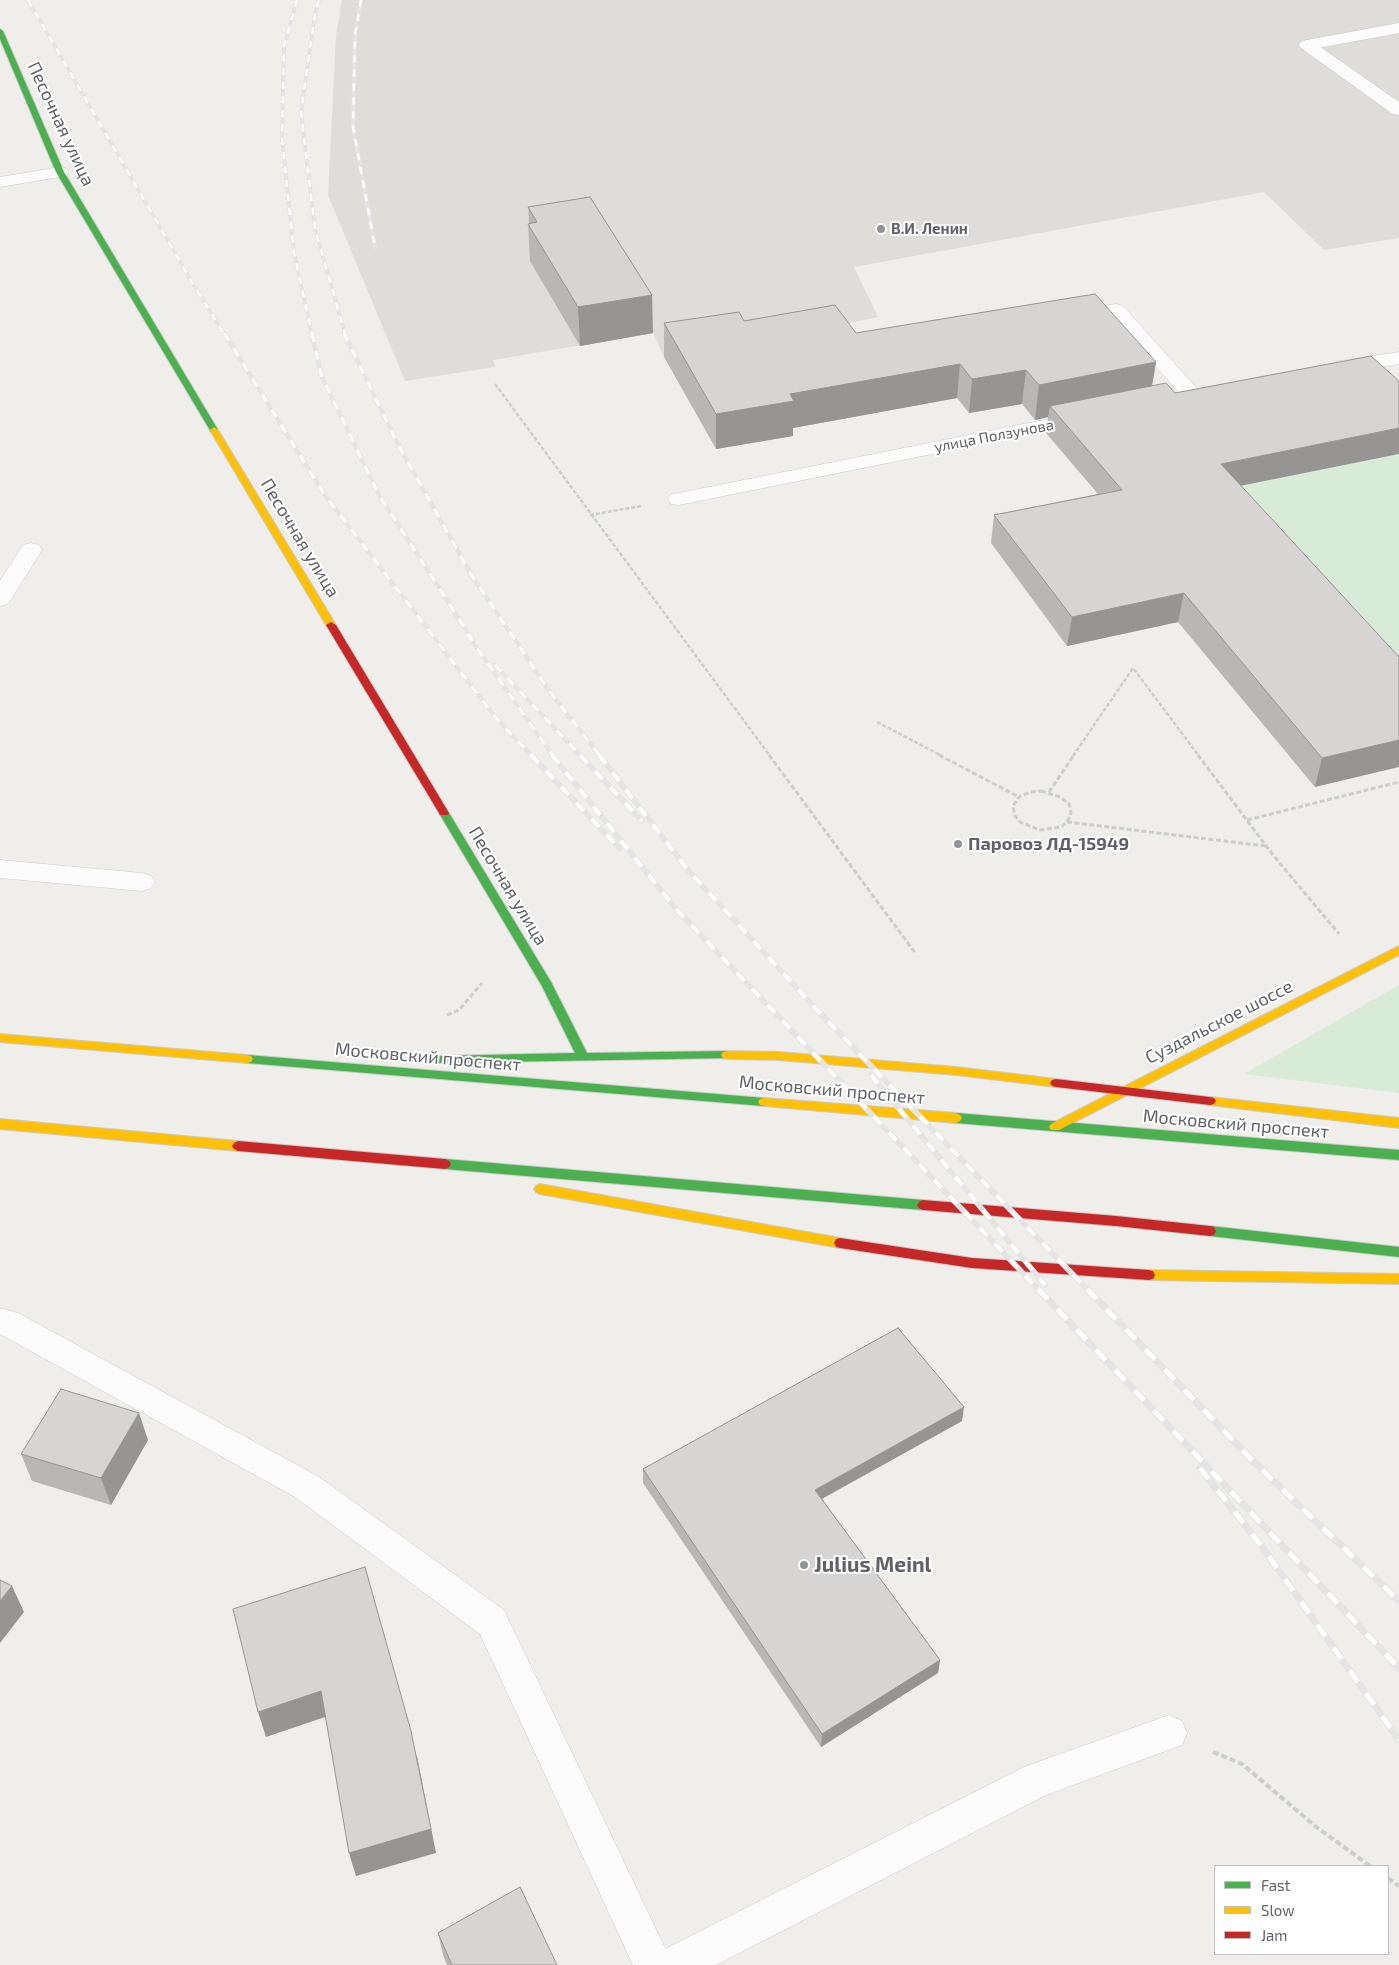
<!DOCTYPE html>
<meta charset="utf-8">
<style>
body{margin:0}
#map{position:relative;width:1399px;height:1965px;overflow:hidden;background:#efeeea;font-family:"Exo 2",sans-serif}
canvas{display:block}
.legend{position:absolute;left:1214px;top:1865px;width:175px;height:90px;box-sizing:border-box;background:#fff;border:1px solid #bfc1c3;margin:0;padding:6px 9px;list-style:none;font-size:15px;color:#5f6368}
.legend li{display:flex;align-items:center;gap:10px;height:25px}
.legend b{width:25px;border:1px solid #bfc1c3}
</style>
<div id="map">
<canvas width="1399" height="1965"></canvas>
<ul class="legend">
<li><b style="height:6px;background:#4caf50"></b>Fast</li>
<li><b style="height:6px;background:#ffc107"></b>Slow</li>
<li><b style="height:6px;background:#c62828"></b>Jam</li>
</ul>
</div>
<script>
const ctx = document.querySelector('canvas').getContext('2d');
ctx.lineJoin = 'round';
function paint(path, color) {
  ctx.fillStyle = color;
  ctx.fill(path, 'evenodd');
}
function shape(rows) {
  const path = new Path2D();
  for (const r of rows) {
    path.moveTo(r[0], r[1]);
    for (let i = 2; i < r.length; i += 2) path.lineTo(r[i], r[i + 1]);
  }
  return path;
}
function stroke(path, color, width, dash) {
  ctx.strokeStyle = color;
  ctx.lineWidth = width;
  ctx.lineCap = dash ? 'butt' : 'round';
  ctx.setLineDash(dash || []);
  ctx.stroke(path);
}
function label(font, color, halo, rows, align = 'center') {
  ctx.font = font + ' "Exo 2",sans-serif';
  ctx.lineWidth = 4;
  ctx.setLineDash([]);
  ctx.textBaseline = 'middle';
  ctx.strokeStyle = halo;
  ctx.fillStyle = color;
  for (const [text, x, y, turn = 0] of rows) {
    ctx.save();
    ctx.translate(x, y);
    ctx.rotate((+turn || 0) * Math.PI / 180);
    ctx.textAlign = isNaN(turn) ? turn : align;
    if (halo) ctx.strokeText(text, 0, 0);
    ctx.fillText(text, 0, 0);
    ctx.restore();
  }
}
const industrial = shape([
 [342,0,1399,0,1399,238,1324,250,1264,192,854,267,878,317,738,346,664,357,653,333,493,360,495,367,405,381,328,195,336,36]
]);
const green = shape([
 [1399,454,1399,695,1215,491],
 [1399,985,1399,1093,1244,1074]
]);
const pathFar2 = shape([
 [495,384,770,756],
 [590,515,641,506],
 [877,722,942,756],
 [1073,756,1133,668,1199,756]
]);
const pathFar1 = shape([
 [769,755,916,954],
 [939,755,1019,797],
 [1198,755,1273,855,1339,934],
 [1041,791,1060,797,1069,804,1071,813,1067,822,1061,827,1040,830,1020,822,1015,816,1013,806,1019,797,1030,792,1041,791],
 [1049,792,1074,755],
 [1247,820,1399,782],
 [1067,822,1266,846],
 [447,1015,459,1010,482,983]
]);
const path = shape([
 [1213,1752,1242,1764,1315,1826,1370,1866],
 [1388,1878,1399,1886]
]);
const lane = shape([
 [1399,23,1399,33,1307,50,1301,48,1299,45,1301,42,1307,40,1399,23],
 [1116,304,1123,306,1200,392,1203,396,1200,400,1193,402,1186,400,1111,317,1073,323,1066,321,1063,317,1066,313,1073,311,1116,304],
 [1169,1715,1182,1721,1187,1733,1182,1745,1046,1795,716,1965,655,1965,661,1951,1024,1767,1169,1715]
]);
const street = shape([
 [1307,40,1313,42,1399,102,1399,115,1393,114,1301,48,1299,45,1301,42,1307,40],
 [60,167,66,168,69,172,66,176,0,187,0,177,60,167],
 [1399,352,1399,364,1340,373,1333,371,1330,367,1333,363,1340,361,1399,352],
 [1084,412,1091,414,1094,418,1091,422,679,505,671,504,668,499,671,494,679,493,1084,412],
 [31,543,39,545,42,550,8,604,0,606,0,581,23,545,31,543],
 [0,860,142,873,151,876,155,882,151,888,142,891,0,878,0,860],
 [0,1308,18,1313,319,1477,504,1610,673,1965,633,1965,480,1634,295,1497,0,1334,0,1308]
]);
const fast = shape([
 [0,29,3,31,64,172,218,430,217,432,211,432,210,430,56,172,0,39,0,29],
 [444,810,449,813,551,982,587,1053,727,1051,731,1052,733,1055,731,1058,433,1063,431,1060,433,1057,437,1056,575,1053,542,986,439,813,444,810],
 [247,1055,764,1098,768,1099,770,1102,768,1105,764,1106,247,1063,243,1062,241,1059,243,1056,247,1055],
 [956,1113,1399,1150,1399,1160,956,1123,952,1121,950,1118,952,1115,956,1113],
 [445,1159,923,1200,927,1202,929,1205,927,1208,923,1210,445,1169,441,1167,439,1164,441,1161,445,1159],
 [1210,1226,1399,1247,1399,1257,1210,1236,1206,1235,1204,1231,1206,1227,1210,1226]
]);
const slow = shape([
 [214,427,218,430,336,625,334,627,328,627,326,625,210,430,214,427],
 [1399,946,1399,955,1059,1130,1051,1130,1049,1127,1051,1124,1399,946],
 [0,1034,247,1055,251,1056,253,1059,251,1062,247,1063,0,1042,0,1034],
 [727,1051,779,1052,956,1067,1056,1079,1060,1080,1062,1083,1060,1086,1056,1087,956,1075,779,1060,727,1059,723,1058,721,1055,723,1052,727,1051],
 [1210,1097,1399,1118,1399,1128,1210,1105,1206,1104,1204,1101,1206,1098,1210,1097],
 [764,1098,956,1113,960,1115,962,1118,960,1121,956,1123,764,1106,760,1105,758,1102,760,1099,764,1098],
 [0,1119,238,1141,242,1143,244,1146,242,1149,238,1151,0,1129,0,1119],
 [540,1184,840,1238,844,1239,846,1243,844,1247,840,1248,540,1194,536,1192,534,1189,536,1186,540,1184],
 [1149,1270,1399,1274,1399,1284,1149,1280,1145,1279,1143,1275,1145,1271,1149,1270]
]);
const jam = shape([
 [331,622,336,625,449,813,448,815,440,815,439,813,326,625,331,622],
 [1056,1079,1210,1097,1214,1098,1216,1101,1214,1104,1210,1105,1056,1087,1052,1086,1050,1083,1052,1080,1056,1079],
 [238,1141,445,1159,449,1161,451,1164,449,1167,445,1169,238,1151,234,1149,232,1146,234,1143,238,1141],
 [923,1200,1116,1216,1210,1226,1214,1227,1216,1231,1214,1235,1210,1236,1116,1226,923,1210,919,1208,917,1205,919,1202,923,1200],
 [840,1238,972,1258,1149,1270,1153,1271,1155,1275,1153,1279,1149,1280,972,1268,840,1248,836,1247,834,1243,836,1239,840,1238]
]);
const railFar3 = shape([
 [28,0,193,284,224,334],
 [297,0,284,46,282,138,294,253,312,334],
 [319,0,315,14,301,112,315,229,345,334],
 [361,0,355,35,353,127,375,247]
]);
const railFar2 = shape([
 [224,333,324,494,496,718,532,756],
 [312,333,321,375,379,495,472,639],
 [344,333,397,443,472,576,550,692,600,756],
 [467,634,553,756],
 [495,665,581,756]
]);
const railFar1 = shape([
 [531,755,620,849],
 [552,755,676,909,1039,1290],
 [580,755,642,821],
 [599,755,688,870,817,1010,1088,1290],
 [871,1075,1045,1285]
]);
const rail = shape([
 [1038,1289,1399,1668],
 [1087,1289,1255,1463,1399,1601],
 [1200,1468,1263,1548,1399,1740]
]);
const wall = shape([
 [528,207,653,333,580,346,530,261,528,224,529,223],
 [744,321,856,333,1156,362,1152,386,1241,486,1399,657,1315,787,1178,622,1067,646,991,543,994,515,1098,494,1046,433,1048,417,1035,420,1022,404,969,413,957,398,793,428,793,436,716,449,664,357,664,323],
 [962,1421,822,1499,940,1660,938,1673,821,1747,643,1483,643,1469],
 [148,1440,111,1505,32,1481,21,1454],
 [438,1933,557,1965,447,1965,443,1955]
]);
const shadedWall = shape([
 [652,295,653,333,580,346,578,307],
 [1156,362,1150,397,1050,406,1048,417,1035,420,1039,385],
 [960,364,957,398,793,428,793,436,716,449,716,414,790,394],
 [1026,370,1022,404,969,413,972,379],
 [1399,428,1399,454,1215,491,1221,464],
 [1184,593,1178,622,1067,646,1072,617],
 [1399,740,1399,767,1315,787,1322,758],
 [964,1407,962,1421,814,1503,815,1490],
 [139,1413,148,1440,111,1505,101,1478],
 [12,1586,24,1612,0,1643,0,1601],
 [940,1660,938,1673,821,1747,822,1734],
 [321,1691,328,1716,266,1737,258,1712],
 [417,1756,436,1853,356,1876,349,1853]
]);
const building = shape([
 [590,197,652,295,578,307,528,224,537,222,528,207,590,197],
 [1095,294,1156,362,1039,385,1026,370,972,379,960,364,790,394,794,401,716,414,664,323,739,312,744,321,835,305,856,333,1095,294],
 [1371,356,1399,381,1399,428,1221,464,1399,657,1399,740,1322,758,1184,593,1072,617,994,515,1122,490,1050,406,1166,383,1175,393,1371,356],
 [898,1328,964,1407,815,1490,940,1660,822,1734,643,1469,898,1328],
 [61,1389,139,1413,101,1478,21,1454,61,1389],
 [365,1567,411,1731,431,1829,349,1853,321,1691,258,1712,233,1609,365,1567],
 [0,1580,12,1586,0,1601,0,1580],
 [520,1887,557,1965,452,1965,438,1933,520,1887]
]);
const markers = [
 [881,229,5,"#919496"],
 [958,844,5,"#919496"],
 [804,1565,5,"#919496"]
];
const farPoinames = [
 ["В.И. Ленин",891,229]
];
const farStreetnames = [
 ["улица Ползунова",994,436,-11]
];
const streetNames = [
 ["Песочная улица",61,124,65],
 ["Песочная улица",300,538,59],
 ["Песочная улица",508,886,59],
 ["Суздальское шоссе",1219,1022,-27],
 ["Московский проспект",428,1057,5],
 ["Московский проспект",832,1090,5],
 ["Московский проспект",1236,1124,5]
];
const poiNames = [
 ["Паровоз ЛД-15949",968,844]
];
const nearPoinames = [
 ["Julius Meinl",814,1565]
];
paint(industrial, '#dfddda');
paint(green, '#d8ebd6');
stroke(lane, '#cbcccc', 1);
stroke(street, '#cbcccc', 1);
stroke(fast, '#cacacb', 2);
stroke(slow, '#cacacb', 2);
stroke(jam, '#cacacb', 2);
stroke(pathFar2, '#cacfcc', 2.5, [4, 2]);
stroke(pathFar1, '#cacfcc', 3, [5, 2.5]);
stroke(path, '#cacfcc', 4, [6, 3]);
paint(lane, '#fdfcfc');
paint(street, '#fdfcfc');
paint(fast, '#4caf50');
paint(slow, '#ffc107');
paint(jam, '#c62828');
stroke(railFar3, '#e4e4e4', 4);
stroke(railFar2, '#e4e4e4', 4.5);
stroke(railFar1, '#e4e4e4', 5.5);
stroke(rail, '#e4e4e4', 7);
stroke(railFar3, '#fff', 2.5, [7]);
stroke(railFar2, '#fff', 3, [9]);
stroke(railFar1, '#fff', 4, [11]);
stroke(rail, '#fff', 5, [14]);
paint(wall, '#b8b7b5');
paint(shadedWall, '#969594');
paint(building, '#d6d5d3');
stroke(building, '#969594', 1);
for (const [x, y, r, color] of markers) {
  const dot = new Path2D();
  dot.arc(x, y, r, 0, 2 * Math.PI);
  ctx.fillStyle = color;
  ctx.fill(dot);
  stroke(dot, '#fff', 2);
}
label('bold 15px', '#5f6368', '#fff', farPoinames, 'left');
label('15px', '#5f6368', '#fff', farStreetnames);
label('18px', '#5f6368', '#fff', streetNames);
label('bold 18px', '#5f6368', '#fff', poiNames, 'left');
label('bold 21px', '#5f6368', '#fff', nearPoinames, 'left');
</script>
